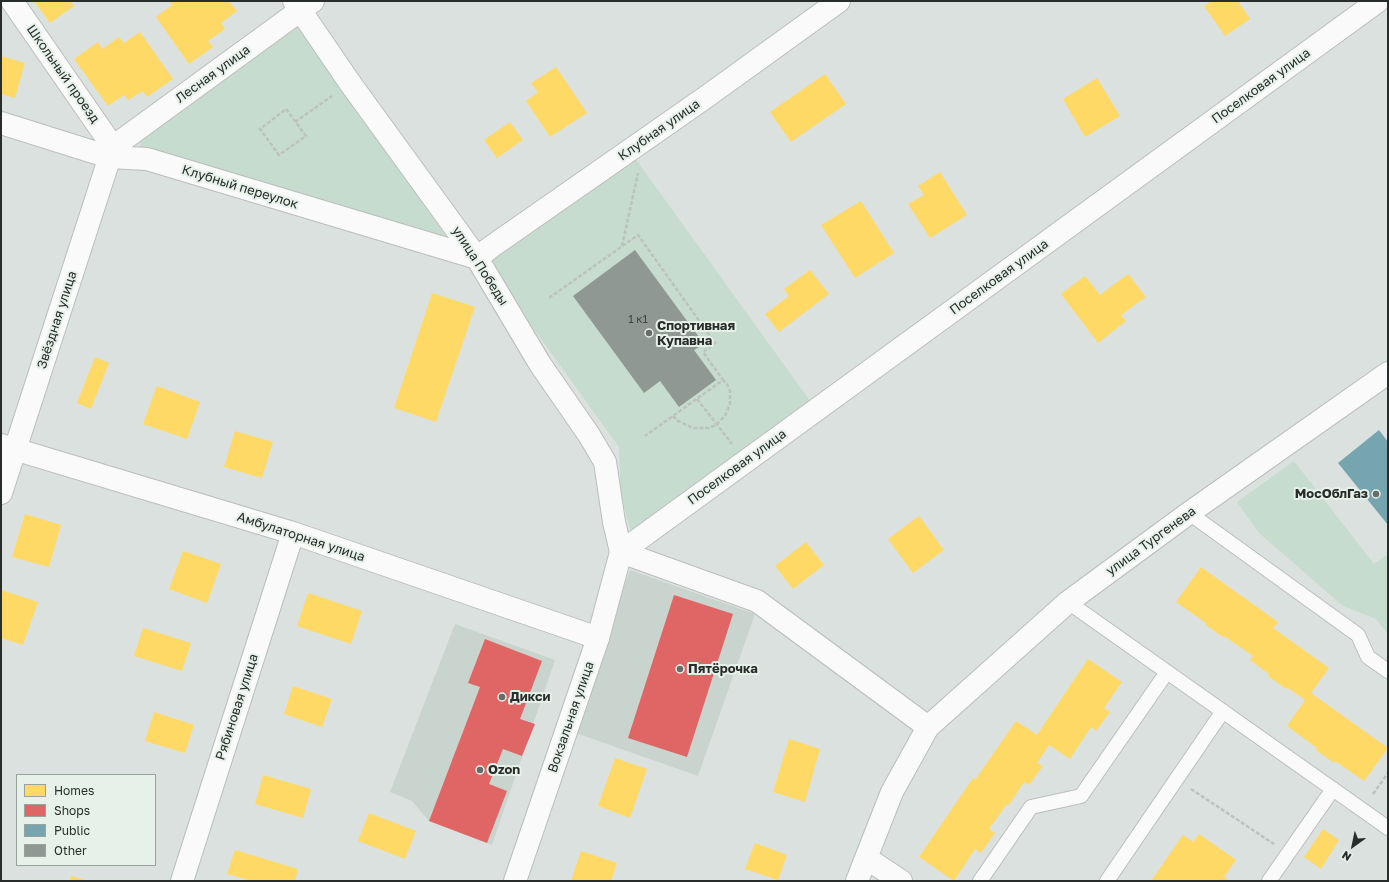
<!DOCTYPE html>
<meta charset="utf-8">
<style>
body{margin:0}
#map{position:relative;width:1389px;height:882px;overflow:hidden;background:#dbe1de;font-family:"Golos Text",sans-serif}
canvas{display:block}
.frame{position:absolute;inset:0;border:2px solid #282c2a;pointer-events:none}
.legend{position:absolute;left:16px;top:774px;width:140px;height:92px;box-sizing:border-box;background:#e6f1ea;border:1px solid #9aa29d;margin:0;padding:5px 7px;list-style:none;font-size:12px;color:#282c2a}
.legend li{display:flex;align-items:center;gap:8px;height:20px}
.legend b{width:20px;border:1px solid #9aa29d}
.north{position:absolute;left:1333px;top:826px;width:40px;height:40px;-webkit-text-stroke:3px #e6f1ea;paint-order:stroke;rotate:213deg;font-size:11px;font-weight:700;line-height:16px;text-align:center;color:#282c2a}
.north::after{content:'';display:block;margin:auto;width:14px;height:18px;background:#282c2a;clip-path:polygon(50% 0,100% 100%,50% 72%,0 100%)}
</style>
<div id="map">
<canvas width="1389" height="882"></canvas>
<div class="frame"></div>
<ul class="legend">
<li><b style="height:11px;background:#ffd966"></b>Homes</li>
<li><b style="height:11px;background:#e06666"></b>Shops</li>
<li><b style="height:11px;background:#76a5af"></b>Public</li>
<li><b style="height:11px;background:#8f9893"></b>Other</li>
</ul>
<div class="north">N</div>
</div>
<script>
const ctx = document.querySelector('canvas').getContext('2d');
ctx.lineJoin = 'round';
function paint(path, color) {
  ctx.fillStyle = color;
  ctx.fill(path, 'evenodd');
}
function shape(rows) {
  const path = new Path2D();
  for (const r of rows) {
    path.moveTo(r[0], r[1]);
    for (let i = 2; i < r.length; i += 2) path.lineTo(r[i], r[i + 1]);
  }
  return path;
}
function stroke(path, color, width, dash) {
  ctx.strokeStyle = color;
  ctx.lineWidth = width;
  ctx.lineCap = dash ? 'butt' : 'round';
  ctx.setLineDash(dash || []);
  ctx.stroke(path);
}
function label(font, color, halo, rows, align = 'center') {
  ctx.font = font + ' "Golos Text",sans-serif';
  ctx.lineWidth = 4;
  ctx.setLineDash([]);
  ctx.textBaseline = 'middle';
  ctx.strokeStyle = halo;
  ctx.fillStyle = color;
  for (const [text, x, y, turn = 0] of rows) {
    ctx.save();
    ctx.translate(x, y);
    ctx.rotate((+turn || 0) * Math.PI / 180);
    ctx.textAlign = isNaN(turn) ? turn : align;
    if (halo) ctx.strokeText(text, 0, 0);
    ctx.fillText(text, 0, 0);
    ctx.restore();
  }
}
const built = shape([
 [630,570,755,614,698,776,573,732],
 [455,624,555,660,492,845,429,821,412,801,390,792]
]);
const green = shape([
 [293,26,305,31,449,241,141,151,140,142],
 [632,154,813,405,632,535,621,497,619,447,484,260],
 [1294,461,1374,564,1388,554,1388,634,1376,619,1343,606,1259,533,1237,502]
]);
const homes = shape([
 [34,1,70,1,74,6,50,23],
 [169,1,229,1,237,11,221,23,225,29,208,41,213,47,189,64,156,17,172,5],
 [1212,1,1238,1,1250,19,1225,36,1204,6],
 [140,32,173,79,147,97,143,91,128,100,124,95,108,106,74,59,98,42,102,49,119,37,124,43],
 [1,56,25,63,15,98,1,94],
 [556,67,587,113,550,137,526,101,538,92,531,83],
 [825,74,846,104,791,142,770,112],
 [1097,78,1120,116,1085,137,1063,99],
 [510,122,523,140,497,158,484,140],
 [940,172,967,215,930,238,908,204,924,195,918,186],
 [861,201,894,253,855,278,821,225],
 [810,270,829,294,779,332,765,314,789,296,784,289],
 [1128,274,1146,297,1121,315,1126,321,1098,343,1061,294,1085,276,1100,295],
 [432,293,475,307,436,422,394,408],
 [95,357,109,363,91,409,77,403],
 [157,386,200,402,187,439,143,424],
 [235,431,273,442,262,478,224,467],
 [25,514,61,525,49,567,12,557],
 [919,516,944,550,913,573,888,539],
 [806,542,824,565,793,589,775,566],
 [183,551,221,564,207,603,169,589],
 [1201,567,1278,622,1273,628,1329,668,1311,693,1388,748,1364,781,1335,761,1334,763,1316,750,1317,748,1287,726,1305,700,1288,688,1286,689,1268,676,1269,674,1250,660,1253,656,1224,636,1224,638,1206,625,1206,623,1176,602],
 [1,590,38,602,23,645,1,638],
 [308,593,362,611,351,644,297,626],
 [143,628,191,643,182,671,134,656],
 [1088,659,1122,682,1104,708,1110,712,1096,731,1091,727,1070,759,1049,745,1037,763,1043,766,1029,785,1024,782,1009,805,1007,804,989,829,995,833,981,853,975,849,954,881,919,857,973,778,975,780,1016,721,1037,735],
 [293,686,332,699,322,727,284,714],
 [154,712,194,725,185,753,145,741],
 [789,739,820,749,805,802,773,792],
 [615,758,647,769,630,818,598,806],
 [263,775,311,789,303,818,255,804],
 [369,813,416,831,405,859,358,841],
 [1323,829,1339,840,1321,869,1304,857],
 [1199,834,1236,860,1224,877,1228,880,1228,881,1151,881,1183,835,1193,842],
 [755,843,787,855,778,880,745,869],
 [235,850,298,869,295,881,252,881,227,874],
 [581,851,617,863,611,881,571,881],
 [71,876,89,881,69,881]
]);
const shops = shape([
 [674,595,733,614,687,757,628,738],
 [485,639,542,661,520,719,535,724,522,756,503,749,489,784,507,791,487,843,429,821,480,687,468,683]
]);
const public = shape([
 [1379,430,1388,442,1388,525,1338,463]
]);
const building = shape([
 [635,250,704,344,694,350,716,380,679,407,660,381,644,393,573,296]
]);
const path = shape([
 [286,109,306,136,279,155,260,129,286,109],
 [295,122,332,96],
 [622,246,638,173],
 [549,298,638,235,715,343,703,352,723,380,645,436],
 [697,399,732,444],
 [673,416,678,421,693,428,709,428,716,425,725,416,730,404,730,391,727,384,723,380],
 [1191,789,1274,844],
 [1373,794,1388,773]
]);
const service = shape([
 [1189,513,1358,635,1368,657,1388,671],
 [1068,602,1388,828],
 [980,881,1031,807,1081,796,1167,672],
 [1107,881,1223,711],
 [1269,881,1333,789]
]);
const minor = shape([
 [12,1,113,147],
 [294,1,350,83,477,258,540,364,589,435,605,462,614,522,621,552],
 [1,123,109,157,147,159,477,258,491,247,706,97,839,1],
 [113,147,313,1],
 [1,445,293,533,598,638],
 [1,493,113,147],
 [621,552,1378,1],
 [621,552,757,601,928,727],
 [866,858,901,881],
 [182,881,293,533],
 [857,881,892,792,928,727,1068,602,1189,513,1388,373]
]);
const tertiary = shape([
 [515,881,598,638,621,552]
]);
const markers = [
 [649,333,4,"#676b69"],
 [1376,494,4,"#676b69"],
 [680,669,4,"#676b69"],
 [502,697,4,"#676b69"],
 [480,770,4,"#676b69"]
];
const numberNames = [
 ["1 к1",638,320]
];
const streetNames = [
 ["Школьный проезд",63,74,55],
 ["Лесная улица",213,74,-36],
 ["Поселковая улица",1261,86,-36],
 ["Клубная улица",659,130,-35],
 ["Клубный переулок",240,187,17],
 ["улица Победы",480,266,57],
 ["Поселковая улица",999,277,-36],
 ["Звёздная улица",57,320,-72],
 ["Поселковая улица",737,467,-36],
 ["Амбулаторная улица",301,537,18],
 ["улица Тургенева",1151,541,-36],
 ["Рябиновая улица",237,707,-72],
 ["Вокзальная улица",571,717,-71]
];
const poiNames = [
 ["Спортивная",657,326],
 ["Купавна",657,341],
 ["МосОблГаз",1368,494,"right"],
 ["Пятёрочка",688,669],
 ["Дикси",510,697],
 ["Ozon",488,770]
];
paint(built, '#c9d4ce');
paint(green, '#c6dccf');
paint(homes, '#ffd966');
paint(shops, '#e06666');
paint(public, '#76a5af');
paint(building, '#8f9893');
stroke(service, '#babebc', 16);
stroke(minor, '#babebc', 24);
stroke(tertiary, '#babebc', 24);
stroke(path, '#bdc1bf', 2.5, [4, 2]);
stroke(service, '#fafafa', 14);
stroke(minor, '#fafafa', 22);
stroke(tertiary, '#fafafa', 22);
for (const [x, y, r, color] of markers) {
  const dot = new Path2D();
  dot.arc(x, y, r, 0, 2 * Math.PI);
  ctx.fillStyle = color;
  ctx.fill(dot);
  stroke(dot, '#e6f1ea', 1.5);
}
label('11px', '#424744', null, numberNames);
label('13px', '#282c2a', '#e6f1ea', streetNames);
label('bold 13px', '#282c2a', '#e6f1ea', poiNames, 'left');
</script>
